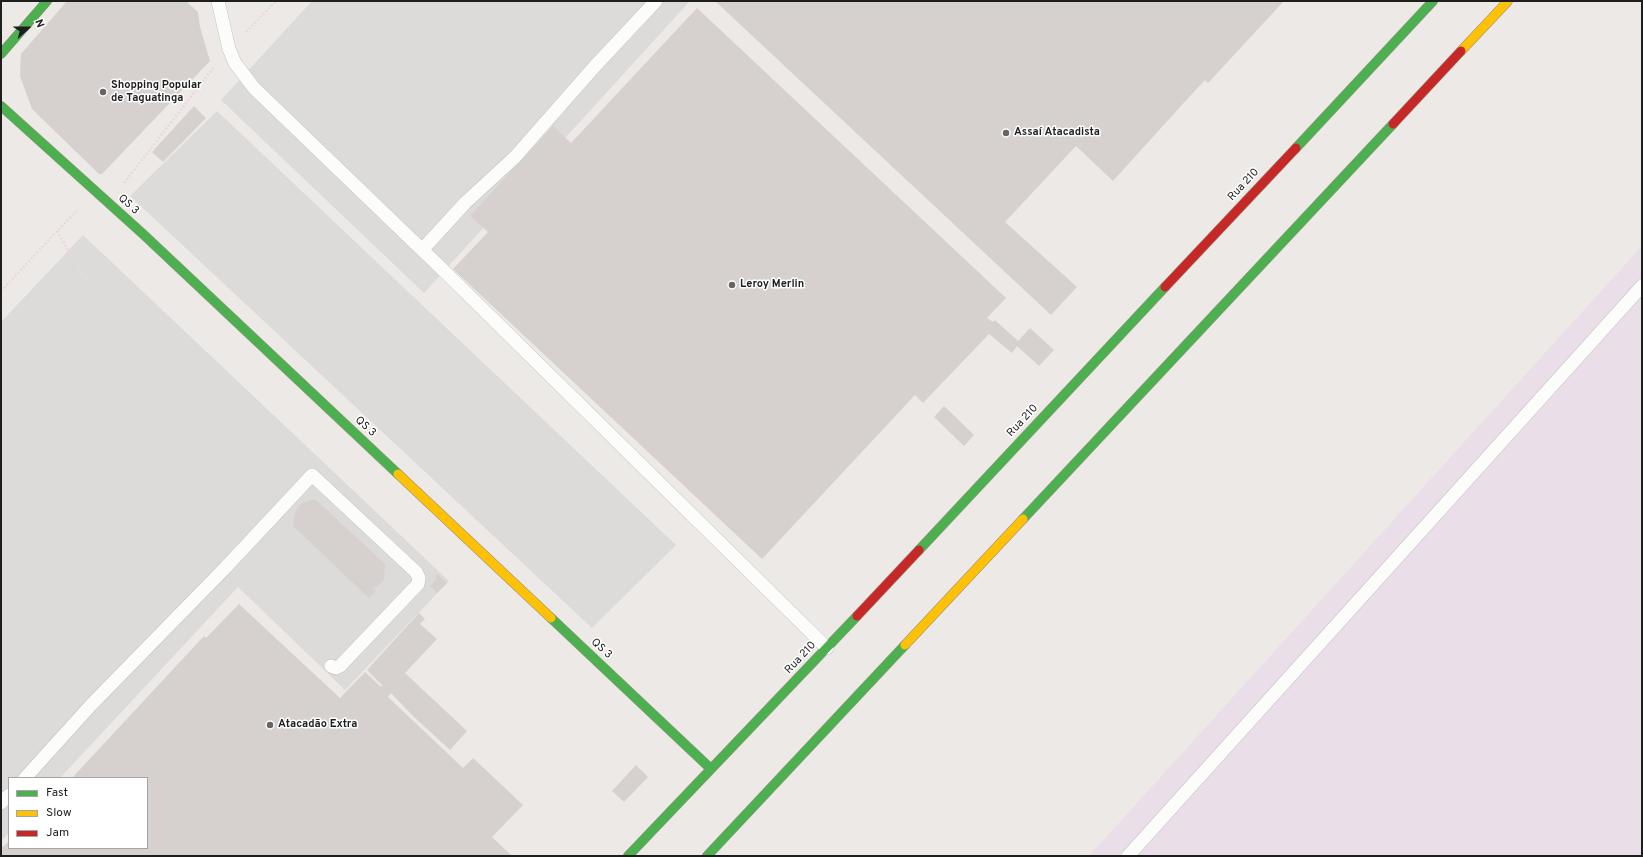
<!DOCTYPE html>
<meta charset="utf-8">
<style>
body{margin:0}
#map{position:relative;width:1643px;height:857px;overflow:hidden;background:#ede9e6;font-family:Overpass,sans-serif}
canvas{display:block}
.frame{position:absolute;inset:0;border:2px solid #1e1e1e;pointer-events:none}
.legend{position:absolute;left:8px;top:777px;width:140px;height:72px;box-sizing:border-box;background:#fff;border:1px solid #a5a5a5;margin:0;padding:5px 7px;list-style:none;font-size:12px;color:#1e1e1e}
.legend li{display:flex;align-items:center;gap:8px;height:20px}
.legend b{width:20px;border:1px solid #a5a5a5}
.north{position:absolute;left:8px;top:8px;width:40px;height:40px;-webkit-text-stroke:3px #fff;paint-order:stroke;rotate:69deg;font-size:11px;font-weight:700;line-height:16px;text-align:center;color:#1e1e1e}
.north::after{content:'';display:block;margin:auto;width:14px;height:18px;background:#1e1e1e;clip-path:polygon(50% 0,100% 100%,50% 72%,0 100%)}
</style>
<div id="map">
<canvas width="1643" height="857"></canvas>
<div class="frame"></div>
<ul class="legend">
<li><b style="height:5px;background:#4caf50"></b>Fast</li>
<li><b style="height:5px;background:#ffc107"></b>Slow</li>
<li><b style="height:5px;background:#c62828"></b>Jam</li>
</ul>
<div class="north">N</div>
</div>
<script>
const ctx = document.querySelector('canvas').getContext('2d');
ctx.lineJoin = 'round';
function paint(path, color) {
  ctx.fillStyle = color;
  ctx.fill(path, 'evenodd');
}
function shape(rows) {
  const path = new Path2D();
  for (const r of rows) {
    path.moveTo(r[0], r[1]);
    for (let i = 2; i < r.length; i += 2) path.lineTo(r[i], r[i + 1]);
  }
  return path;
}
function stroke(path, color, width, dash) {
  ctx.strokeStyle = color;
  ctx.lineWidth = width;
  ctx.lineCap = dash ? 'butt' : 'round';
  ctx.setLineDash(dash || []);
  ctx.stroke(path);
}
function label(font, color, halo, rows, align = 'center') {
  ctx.font = font + ' Overpass,sans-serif';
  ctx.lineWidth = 3;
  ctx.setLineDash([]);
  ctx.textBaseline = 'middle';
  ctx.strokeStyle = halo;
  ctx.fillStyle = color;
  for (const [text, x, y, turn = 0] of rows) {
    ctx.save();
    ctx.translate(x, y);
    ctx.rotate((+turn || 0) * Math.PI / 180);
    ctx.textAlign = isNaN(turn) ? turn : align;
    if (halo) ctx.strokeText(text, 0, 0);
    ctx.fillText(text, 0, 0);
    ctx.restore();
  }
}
const industrial = shape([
 [1642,246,1642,856,1089,856]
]);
const parking = shape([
 [312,1,690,1,424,293,221,100],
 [217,111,676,545,592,628,130,196],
 [83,235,449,581,345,690,238,587,60,778,9,778,9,833,1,841,1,322]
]);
const building = shape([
 [67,1,186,1,198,12,200,27,210,61,102,174,99,174,32,109,20,76,21,54],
 [715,1,1284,1,1208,83,1205,80,1190,96,1113,181,1076,146,1005,222,1077,287,1051,315],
 [697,8,1006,298,987,318,993,322,995,320,1018,341,1030,328,1054,350,1039,366,1017,346,1012,353,989,334,923,403,915,395,762,559,453,269,488,232,470,216,553,126,571,143],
 [194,106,206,118,163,162,152,152],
 [944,406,974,435,964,446,934,417],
 [312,500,316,500,385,564,384,579,378,586,373,588,376,591,369,598,293,526,295,513,298,507,302,503],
 [438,574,447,583,437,593,430,586,437,579,435,577],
 [239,604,340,698,365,672,381,687,382,685,367,670,419,613,425,619,420,624,437,639,405,673,467,731,450,750,414,717,391,693,388,697,463,768,473,758,523,805,492,837,512,856,1,856,1,845,3,847,9,841,9,848,147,848,147,778,72,778,204,636,206,638],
 [636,765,648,777,624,802,612,791]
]);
const path = shape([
 [246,32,276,1],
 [124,183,214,67],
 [57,231,89,286],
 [1,291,78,209]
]);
const lane = shape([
 [218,1,229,49,235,63,254,88,441,268,827,648],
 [422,250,465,203,515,157,595,66,656,1],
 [25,778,91,705,226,567,312,475,416,572,419,578,418,584,340,666,336,668,331,666],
 [1,803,9,795],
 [1128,856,1642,286]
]);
const fast = shape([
 [1,54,47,1],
 [1,106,143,234,398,474],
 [1296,148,1433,1],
 [1023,519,1393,124],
 [919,550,1165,287],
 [551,618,710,768],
 [628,856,857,616],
 [707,856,905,645]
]);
const slow = shape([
 [1461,51,1508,1],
 [398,474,551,618],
 [905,645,1023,519]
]);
const jam = shape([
 [1393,124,1461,51],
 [1165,287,1296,148],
 [857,616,919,550]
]);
const markers = [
 [103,92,4,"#666564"],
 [1006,133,4,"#666564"],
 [732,285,4,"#666564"],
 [270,725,4,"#666564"]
];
const poiNames = [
 ["Shopping Popular",111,86],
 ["de Taguatinga",111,99],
 ["Assaí Atacadista",1014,133],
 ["Leroy Merlin",740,285],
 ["Atacadão Extra",278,725]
];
const streetNames = [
 ["Rua 210",1244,185,-47],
 ["QS 3",128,205,42],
 ["Rua 210",1023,421,-47],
 ["QS 3",365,427,43],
 ["QS 3",601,649,43],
 ["Rua 210",801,658,-47]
];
paint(industrial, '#eadee8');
paint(parking, '#dddbda');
paint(building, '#d6d1cf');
stroke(lane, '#c4c2c1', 14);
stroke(fast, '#98937e', 10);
stroke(slow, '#98937e', 10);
stroke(jam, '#98937e', 10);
stroke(path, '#ebd8db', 2.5, [2, 2]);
stroke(lane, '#fcfcfb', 13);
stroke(fast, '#4caf50', 9);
stroke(slow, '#ffc107', 9);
stroke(jam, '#c62828', 9);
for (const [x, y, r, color] of markers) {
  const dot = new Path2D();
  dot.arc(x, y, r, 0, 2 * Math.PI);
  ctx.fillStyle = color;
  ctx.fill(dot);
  stroke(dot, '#fff', 1.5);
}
label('bold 11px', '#1e1e1e', '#fff', poiNames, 'left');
label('11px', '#1e1e1e', '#fff', streetNames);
</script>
